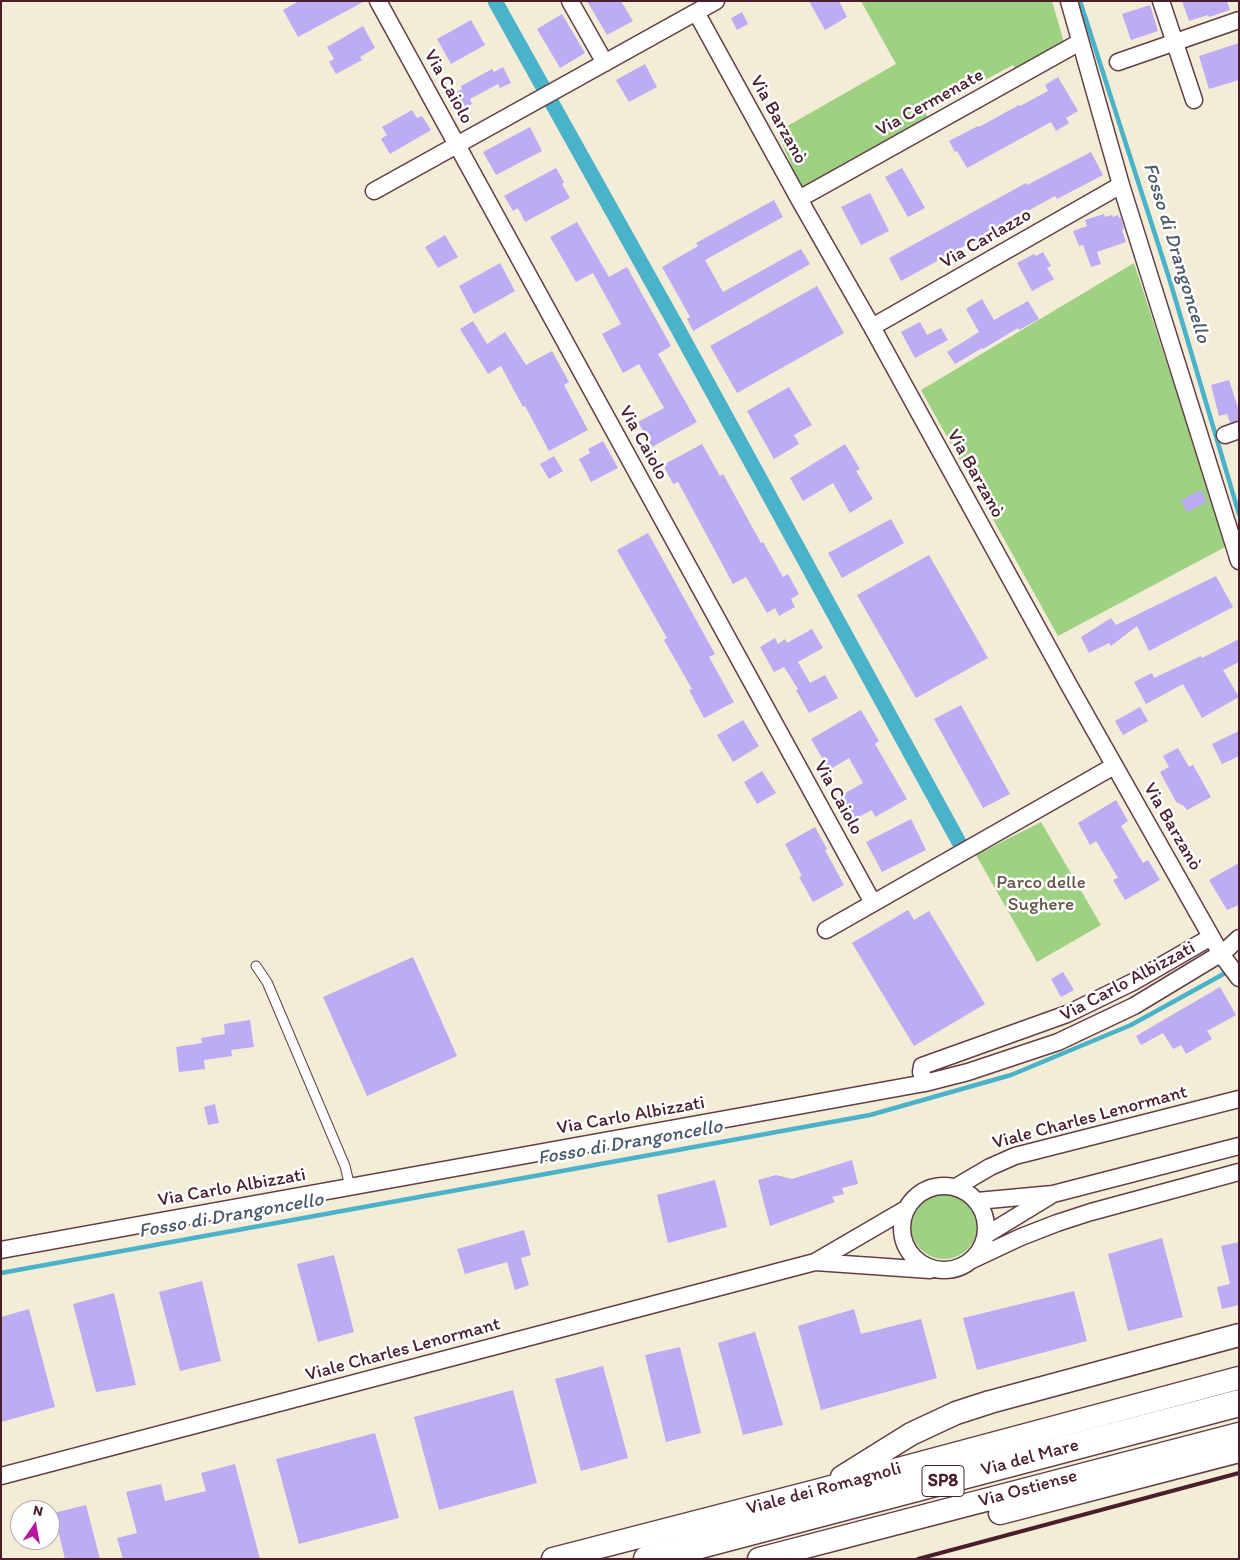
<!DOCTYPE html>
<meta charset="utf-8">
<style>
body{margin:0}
#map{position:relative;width:1240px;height:1560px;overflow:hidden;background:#f3edd8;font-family:Itim,sans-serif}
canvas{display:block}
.frame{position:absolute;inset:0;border:2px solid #4a1f2b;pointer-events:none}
.north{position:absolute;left:10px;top:1500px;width:50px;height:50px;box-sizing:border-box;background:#fff;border:1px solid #b7a5aa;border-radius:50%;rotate:12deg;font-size:14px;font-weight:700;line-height:20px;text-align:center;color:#4a1f2b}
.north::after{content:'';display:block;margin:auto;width:18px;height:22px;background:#b5179e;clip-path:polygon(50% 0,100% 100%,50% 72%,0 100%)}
</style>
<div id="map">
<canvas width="1240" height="1560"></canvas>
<div class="frame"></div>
<div class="north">N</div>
</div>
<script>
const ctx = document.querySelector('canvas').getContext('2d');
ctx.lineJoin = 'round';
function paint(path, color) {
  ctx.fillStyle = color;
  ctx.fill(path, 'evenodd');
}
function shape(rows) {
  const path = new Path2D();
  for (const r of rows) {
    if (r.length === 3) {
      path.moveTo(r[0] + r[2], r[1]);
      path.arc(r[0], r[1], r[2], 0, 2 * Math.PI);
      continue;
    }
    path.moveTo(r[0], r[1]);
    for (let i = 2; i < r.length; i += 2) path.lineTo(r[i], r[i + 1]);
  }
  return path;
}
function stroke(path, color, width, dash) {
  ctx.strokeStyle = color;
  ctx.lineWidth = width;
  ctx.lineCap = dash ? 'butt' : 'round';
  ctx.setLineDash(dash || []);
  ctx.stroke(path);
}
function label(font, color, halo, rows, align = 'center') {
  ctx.font = font + ' Itim,sans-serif';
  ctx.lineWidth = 5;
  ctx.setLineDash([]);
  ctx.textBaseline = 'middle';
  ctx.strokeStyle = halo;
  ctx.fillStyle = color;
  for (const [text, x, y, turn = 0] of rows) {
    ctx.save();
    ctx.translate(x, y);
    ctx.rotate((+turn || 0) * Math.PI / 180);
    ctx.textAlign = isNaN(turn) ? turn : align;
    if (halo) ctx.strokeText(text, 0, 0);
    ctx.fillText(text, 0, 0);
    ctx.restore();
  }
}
const green = shape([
 [861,1,1052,1,1065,46,1017,72,1013,65,925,112,929,121,808,188,803,187,799,183,777,132,896,64],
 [1134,263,1227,546,1058,636,921,390],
 [1041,822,1101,925,1037,962,976,855],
 [944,1226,33]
]);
const stream = shape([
 [1080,1,1170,281,1239,514],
 [1,1273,870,1115,1011,1075,1131,1025,1229,971]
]);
const canal = shape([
 [495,1,678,329,960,844]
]);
const building = shape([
 [299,1,365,1,298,37,283,10],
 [587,1,621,1,633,21,607,35],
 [809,1,839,1,847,17,825,30],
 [1182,1,1227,1,1230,10,1209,17,1208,15,1189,21],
 [1150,5,1158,31,1131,40,1122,14],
 [742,12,748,24,737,30,731,18],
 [562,14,585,53,560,68,537,29],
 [471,20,485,45,451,64,437,39],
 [363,26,375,48,360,57,362,60,336,74,329,62,334,59,327,47],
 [1239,43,1239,80,1209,89,1199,56],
 [645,64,657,87,629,102,616,80],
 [503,67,511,83,500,88,498,84,470,99,472,104,463,109,455,93,462,89,461,86,492,69,494,72],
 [1058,77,1078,111,1066,118,1069,123,1056,131,1051,122,967,168,957,151,955,152,949,141,978,126,979,127,1019,105,1020,106,1048,91,1045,85],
 [412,110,417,118,422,116,431,130,390,154,381,139,387,135,382,127],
 [530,127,542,151,496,175,483,152],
 [1091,152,1103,175,1057,199,1055,196,901,281,889,258,1026,183,1027,185],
 [556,168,564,182,562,184,570,198,525,222,518,208,513,211,504,196],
 [902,168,925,208,908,217,885,177],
 [870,193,889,231,861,245,841,207],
 [774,200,783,217,705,260,723,292,801,249,810,264,693,331,687,319,690,317,662,267,698,246,696,243],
 [1104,214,1105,217,1112,215,1113,217,1118,215,1119,218,1121,217,1124,229,1122,230,1126,242,1097,252,1101,264,1091,267,1083,245,1079,246,1073,231,1087,226,1085,220],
 [577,222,609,277,627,267,671,346,658,354,697,422,652,447,638,422,664,408,639,364,623,373,602,334,621,324,593,273,576,282,550,237],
 [445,235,458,257,438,268,425,247],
 [1043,252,1051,266,1047,268,1054,279,1032,291,1017,263,1034,254,1036,256],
 [500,263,515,291,474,314,459,286],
 [817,286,844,333,737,393,710,346],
 [982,299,994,320,1028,301,1039,319,1019,330,1018,328,983,349,982,348,955,364,947,352,979,332,966,309],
 [473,321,487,344,505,332,526,365,552,351,569,382,564,385,588,430,549,451,525,406,523,407,501,366,488,374,460,329],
 [920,322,927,335,941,328,948,340,915,358,901,332],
 [1229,380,1239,411,1239,420,1230,423,1227,414,1219,416,1211,385],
 [789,387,812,425,794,435,799,444,774,459,747,411],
 [603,441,618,468,591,482,579,459,590,453,588,449],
 [702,444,720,476,723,474,761,543,763,542,783,577,788,574,799,594,791,599,795,607,779,616,775,608,767,613,746,577,733,584,678,482,673,484,663,465],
 [845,444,860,469,856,471,873,499,850,513,833,483,803,501,790,478],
 [554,456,563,471,549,479,540,464],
 [1201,490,1207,502,1187,512,1181,500],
 [891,519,904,543,842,578,828,553],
 [648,533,715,654,709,657,734,702,704,718,689,690,692,689,664,640,667,638,617,550],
 [929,555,988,658,916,698,857,595],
 [1216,576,1233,607,1149,651,1137,626,1111,646,1109,643,1089,653,1081,637,1111,618,1116,625],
 [812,629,823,648,798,662,810,683,825,675,838,698,809,713,796,690,798,689,784,667,774,672,760,647,775,638,778,644,785,639,787,643],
 [1239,639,1239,662,1223,670,1239,697,1202,718,1183,684,1146,704,1134,682,1152,673,1154,678,1201,656,1202,658],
 [961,705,1010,794,983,808,934,719],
 [1140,707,1148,721,1123,735,1115,721],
 [861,710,879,741,875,744,907,799,875,817,872,810,853,820,840,796,863,783,849,758,829,770,811,739],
 [743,720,759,746,733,762,717,735],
 [1239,731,1239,756,1222,764,1212,744],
 [1178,748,1189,767,1193,765,1211,797,1187,810,1184,806,1176,802,1160,772,1169,767,1163,756],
 [762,771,776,793,757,804,744,782],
 [1116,800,1128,821,1121,826,1143,863,1148,860,1160,880,1125,900,1113,880,1118,878,1096,841,1090,845,1078,823],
 [911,819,926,850,882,872,866,842],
 [815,827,827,849,825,850,844,885,813,902,799,877,802,876,785,844],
 [1239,863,1239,905,1227,910,1209,880],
 [908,910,914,920,929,911,985,1004,914,1046,852,943],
 [413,957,457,1056,367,1096,323,997],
 [1063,972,1074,990,1061,997,1051,979],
 [1220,987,1236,1015,1207,1031,1212,1039,1186,1054,1181,1045,1173,1049,1163,1033,1141,1045,1136,1036],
 [250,1020,254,1047,231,1050,232,1056,204,1060,205,1069,179,1072,176,1047,202,1043,201,1038,225,1034,224,1024],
 [215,1104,219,1123,208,1125,204,1107],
 [852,1160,858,1184,842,1188,844,1194,832,1197,835,1202,770,1226,758,1180,776,1175,792,1179],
 [715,1180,727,1227,668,1243,657,1195],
 [524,1230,531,1255,521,1258,529,1285,515,1290,507,1262,465,1274,457,1249],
 [1162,1238,1183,1317,1128,1331,1108,1254],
 [1239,1242,1239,1305,1222,1309,1217,1287,1230,1284,1221,1246],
 [334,1255,354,1332,318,1342,297,1264],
 [202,1281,221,1361,180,1371,159,1292],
 [1074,1291,1087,1341,977,1370,963,1318],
 [114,1293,136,1385,96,1392,73,1304],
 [29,1309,55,1407,1,1422,1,1317],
 [854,1309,861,1334,921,1319,937,1378,821,1410,798,1326],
 [755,1332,783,1425,743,1435,718,1343],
 [680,1347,701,1433,666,1442,645,1355],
 [603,1366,628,1458,581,1471,555,1379],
 [513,1390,537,1483,439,1510,414,1417],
 [375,1433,399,1518,299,1544,276,1459],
 [235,1464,260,1559,123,1559,117,1538,137,1533,126,1492,161,1484,165,1501,206,1491,201,1473],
 [86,1505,100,1559,65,1559,54,1513]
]);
const lane = shape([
 [256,966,267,982,345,1166,350,1187]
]);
const street = shape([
 [378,1,873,903],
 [570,1,605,63],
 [1069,1,1121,185,1239,561],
 [1161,1,1194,100],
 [696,12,799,199,872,327,1070,687,1221,954,1239,978],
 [1118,62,1239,20],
 [374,191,716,1],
 [799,199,1080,42],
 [872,327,1121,185],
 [1225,435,1239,430],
 [826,930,1114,766],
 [925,1083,921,1072,922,1066,1067,1014,1133,982,1211,937],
 [944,1228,42],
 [956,1187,990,1167,1015,1156,1239,1099],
 [977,1201,1053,1194,1239,1146],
 [986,1235,1050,1196],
 [1,1250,925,1083,968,1072,1058,1042,1134,1006,1225,951,1239,938],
 [972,1260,1021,1237,1057,1223,1091,1212,1239,1172],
 [815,1262,930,1270],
 [1,1476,815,1262,906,1209]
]);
const secondary = shape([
 [842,1477,911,1434,956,1413,990,1402,1239,1335],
 [1000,1513,1239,1451],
 [553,1559,820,1490,1239,1378],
 [759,1559,1239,1434]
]);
const primary = shape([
 [647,1559,1239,1403]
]);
const rail = shape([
 [918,1559,1239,1473]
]);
const shields = [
 [943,1481,42]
];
const shieldNames = [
 ["SP8",943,1481]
];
const streetNames = [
 ["Via Caiolo",448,87,61],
 ["Via Cermenate",930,103,-29],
 ["Via Barzanò",778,120,61],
 ["Via Carlazzo",986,239,-30],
 ["Via Caiolo",643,443,61],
 ["Via Barzanò",975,474,61],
 ["Via Caiolo",838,798,61],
 ["Via Barzanò",1172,827,60],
 ["Via Carlo Albizzati",1128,982,-28],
 ["Via Carlo Albizzati",631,1116,-10],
 ["Viale Charles Lenormant",1090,1118,-15],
 ["Via Carlo Albizzati",232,1188,-10],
 ["Viale Charles Lenormant",403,1350,-15],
 ["Via del Mare",1030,1458,-15],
 ["Viale dei Romagnoli",824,1489,-15],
 ["Via Ostiense",1028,1489,-15]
];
const parkNames = [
 ["Parco delle",1041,883],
 ["Sughere",1041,905]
];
const waterNames = [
 ["Fosso di Drangoncello",1176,253,73],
 ["Fosso di Drangoncello",630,1143,-10],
 ["Fosso di Drangoncello",231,1216,-10]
];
paint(green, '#9ed181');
stroke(stream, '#4ab2c9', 4.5);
stroke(canal, '#4ab2c9', 15);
paint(building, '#bdabf4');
stroke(lane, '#633e45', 11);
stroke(street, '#633e45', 19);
stroke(secondary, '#633e45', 25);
stroke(primary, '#633e45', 29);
stroke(lane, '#fff', 9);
stroke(street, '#fff', 16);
stroke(secondary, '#fff', 22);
stroke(primary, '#fff', 26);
stroke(rail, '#4a1f2b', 4);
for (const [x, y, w] of shields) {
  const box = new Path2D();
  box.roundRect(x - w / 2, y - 15.5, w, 31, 4);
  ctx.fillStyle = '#fff';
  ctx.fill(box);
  stroke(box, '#4a1f2b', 1);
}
label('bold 18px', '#4a1f2b', null, shieldNames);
label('19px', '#4a1f2b', '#fff', streetNames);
label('19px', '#635445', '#fff', parkNames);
label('italic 20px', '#4a5a6a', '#fff', waterNames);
</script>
